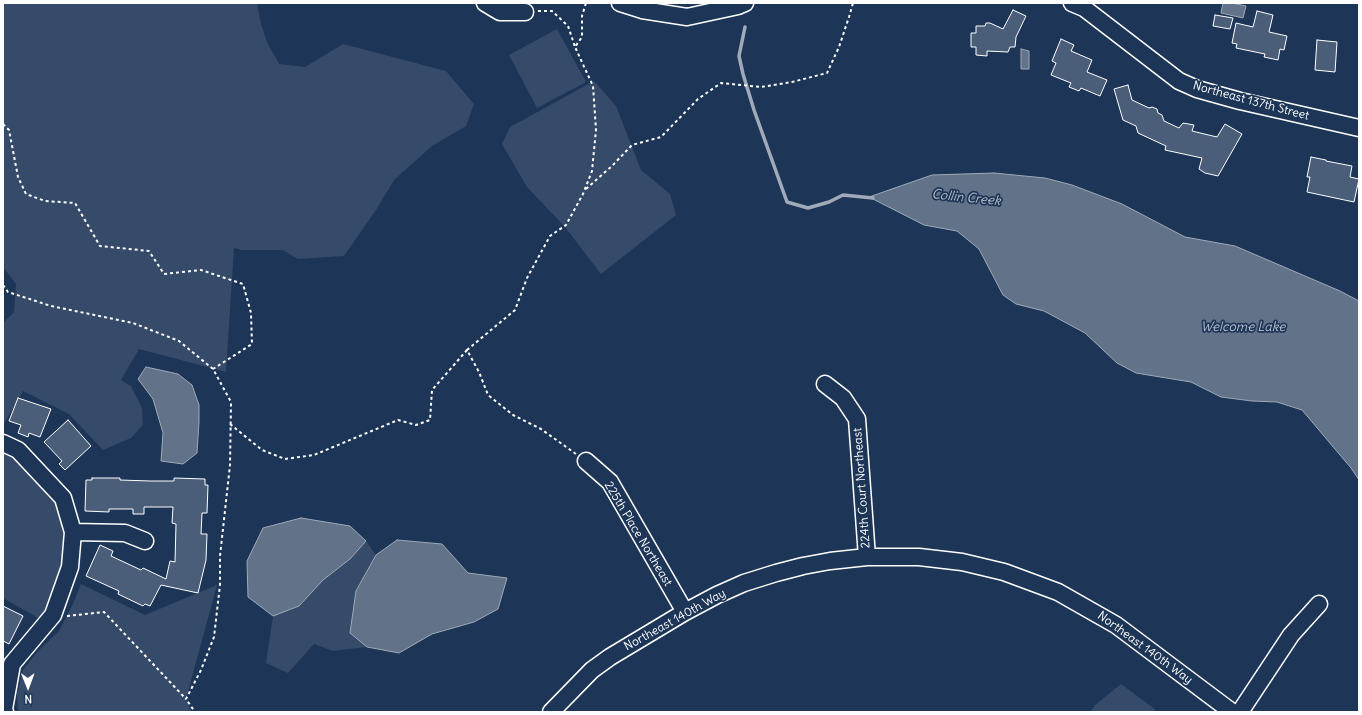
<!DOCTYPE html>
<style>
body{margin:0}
#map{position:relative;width:1362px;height:715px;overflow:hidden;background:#1d3557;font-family:Delius,sans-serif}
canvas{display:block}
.frame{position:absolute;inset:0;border:4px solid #fff;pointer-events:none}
.north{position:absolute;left:8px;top:667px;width:40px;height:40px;-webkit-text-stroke:3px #1d3557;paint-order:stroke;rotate:179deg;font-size:11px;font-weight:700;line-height:16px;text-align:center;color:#fff}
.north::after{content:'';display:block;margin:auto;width:14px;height:18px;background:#fff;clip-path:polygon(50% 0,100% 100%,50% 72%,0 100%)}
</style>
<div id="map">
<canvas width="1362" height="715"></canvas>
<div class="frame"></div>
<div class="north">N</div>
</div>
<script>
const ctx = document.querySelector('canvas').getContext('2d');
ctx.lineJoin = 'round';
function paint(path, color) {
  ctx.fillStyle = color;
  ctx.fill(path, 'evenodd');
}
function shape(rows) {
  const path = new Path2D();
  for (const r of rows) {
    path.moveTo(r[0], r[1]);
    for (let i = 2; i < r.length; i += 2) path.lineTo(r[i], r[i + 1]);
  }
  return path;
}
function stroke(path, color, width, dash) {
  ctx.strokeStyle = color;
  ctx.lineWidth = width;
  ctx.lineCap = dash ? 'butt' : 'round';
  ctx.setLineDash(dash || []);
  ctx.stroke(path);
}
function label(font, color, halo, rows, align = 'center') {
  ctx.font = font + ' Delius,sans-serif';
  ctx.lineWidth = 3.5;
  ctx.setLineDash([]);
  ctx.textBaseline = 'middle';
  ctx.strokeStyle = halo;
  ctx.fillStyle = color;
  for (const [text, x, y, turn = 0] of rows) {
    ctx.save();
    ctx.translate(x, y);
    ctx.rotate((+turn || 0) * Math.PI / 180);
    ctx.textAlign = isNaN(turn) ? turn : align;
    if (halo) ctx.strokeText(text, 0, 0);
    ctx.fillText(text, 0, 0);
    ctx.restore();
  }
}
const green = shape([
 [3,3,257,3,261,24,267,42,279,64,305,67,343,44,446,71,474,104,466,126,432,146,394,180,376,210,344,256,298,259,283,250,242,250,234,248,226,372,139,349,121,380,131,386,142,408,143,425,131,438,103,450,69,414,23,391,3,425,3,323,14,312,16,284,3,267],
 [557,29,586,82,537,108,509,55],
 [594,81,616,106,641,170,670,194,676,215,601,274,565,227,527,187,502,144,510,127],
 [3,451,25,462,59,501,66,534,65,557,50,606,40,619,3,598],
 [366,541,376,555,356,591,350,633,367,647,333,651,314,644,288,673,266,663,273,616,299,606,323,580,350,559],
 [81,584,145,615,217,585,186,699,191,712,18,712,17,694,23,670,36,653,59,631,73,604],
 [1121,684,1156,710,1150,712,1090,712,1095,705]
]);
const water = shape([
 [1223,3,1232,3,1246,6,1243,18,1221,13,1223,3],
 [1021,49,1029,51,1029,69,1021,69,1021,49],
 [994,173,1045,178,1072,185,1122,204,1185,237,1235,246,1340,291,1359,301,1359,480,1351,468,1302,410,1277,402,1252,401,1221,397,1191,382,1136,373,1117,363,1085,333,1044,311,1016,304,1003,295,979,249,957,231,924,225,869,197,932,175,994,173],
 [146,367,178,374,192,385,199,405,199,422,197,453,183,464,161,461,163,433,153,399,138,379,146,367],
 [301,518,350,526,366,541,350,559,323,580,299,606,273,616,248,597,247,561,263,528,301,518],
 [397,540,442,544,468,573,507,578,498,609,474,622,432,634,399,653,367,647,350,633,356,591,376,555,397,540]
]);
const stream = shape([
 [745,27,739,56,743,74,754,110,787,202,808,208,829,202,843,195,873,198]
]);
const building = shape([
 [1013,10,1026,16,1016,37,1015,47,1010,47,1008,52,987,51,987,56,976,55,976,47,971,47,971,33,976,33,976,26,985,26,986,23,990,23,1003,29,1013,10],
 [1257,11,1273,15,1269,32,1287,36,1284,50,1280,49,1278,60,1264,57,1265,54,1236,48,1237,44,1232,43,1236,23,1253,27,1257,11],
 [1215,15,1233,18,1230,29,1213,26,1215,15],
 [1061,39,1074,45,1071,51,1092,60,1087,72,1107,80,1100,96,1081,88,1079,91,1069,87,1071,83,1051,75,1056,63,1052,61,1061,39],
 [1317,40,1337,42,1335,72,1315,70,1317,40],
 [1128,85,1132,100,1149,108,1152,107,1157,109,1158,113,1162,115,1164,121,1179,128,1183,123,1194,125,1192,131,1217,137,1225,124,1242,134,1218,176,1205,173,1199,169,1202,158,1165,150,1166,146,1138,133,1136,126,1123,120,1114,89,1128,85],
 [1311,157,1326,160,1326,161,1352,166,1350,177,1359,179,1354,202,1307,192,1310,177,1307,177,1311,157],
 [18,398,51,409,40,437,29,433,28,437,18,433,21,425,9,421,18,398],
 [68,420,91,446,65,470,59,464,62,461,44,442,68,420],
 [92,478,120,478,120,480,150,481,174,481,174,478,205,479,205,485,208,485,207,513,202,513,201,534,207,534,206,560,198,593,161,585,150,606,145,604,143,606,118,594,119,591,86,576,100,545,113,551,111,556,141,570,143,568,166,579,170,561,175,562,176,524,172,523,173,507,144,507,144,514,133,514,133,509,109,509,109,512,85,511,86,480,92,480,92,478],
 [3,606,23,616,9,644,3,641,3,606]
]);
const path = shape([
 [538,11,552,11,568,26,575,47],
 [3,124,9,130,18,177,26,194,45,201,75,203,100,246,149,251,164,274,201,270,243,284,251,313,252,344,213,369],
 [586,189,612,166,632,145,661,137,698,99,721,83,761,87,792,82,827,73,839,47,849,17,853,3],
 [3,285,8,292,51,306,133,323,179,341,213,369,231,402,230,465,220,556,220,585,214,637,201,670,186,699,195,712],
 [230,424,262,450,285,459,314,455,398,420,416,425,430,420,432,390,467,350],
 [576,454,541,429,513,415,488,395,479,372,467,350,515,310,527,278,550,236,566,225,583,194,592,171,596,130,593,86,575,47,582,37,582,16,586,3],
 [67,616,104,612,186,699]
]);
const minor = shape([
 [485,3,500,12,525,12],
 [620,3,642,10,687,17,738,6,745,3],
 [1072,3,1084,8,1179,81,1197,89,1240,101,1359,128],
 [825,384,843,398,857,419,867,557],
 [3,443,18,450,63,498,73,532,70,567,53,615,12,664,4,709,5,712],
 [586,461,610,482,685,612],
 [73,532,125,533,145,541],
 [551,712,592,670,610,657,685,612,717,595,744,583,776,573,803,566,830,561,867,557,919,557,962,562,1004,572,1058,592,1116,625,1232,712],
 [1240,712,1291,635,1319,604]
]);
const streetNames = [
 ["Northeast 137th Street",1251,101,15],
 ["224th Court Northeast",862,488,-94],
 ["225th Place Northeast",638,534,59],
 ["Northeast 140th Way",675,620,-29],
 ["Northeast 140th Way",1145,648,36]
];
const waterNames = [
 ["Collin Creek",966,198,6],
 ["Welcome Lake",1243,327]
];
paint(green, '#364b69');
paint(water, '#617289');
stroke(water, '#a0aab8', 1);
stroke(stream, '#a0aab8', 3.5);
paint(building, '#4a5d79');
stroke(building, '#fff', 1);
stroke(minor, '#fff', 19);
stroke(path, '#fff', 2, [3, 3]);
stroke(minor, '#1d3557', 16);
label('12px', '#fff', '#1d3557', streetNames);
label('italic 13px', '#b8c0ca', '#1d3557', waterNames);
</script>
